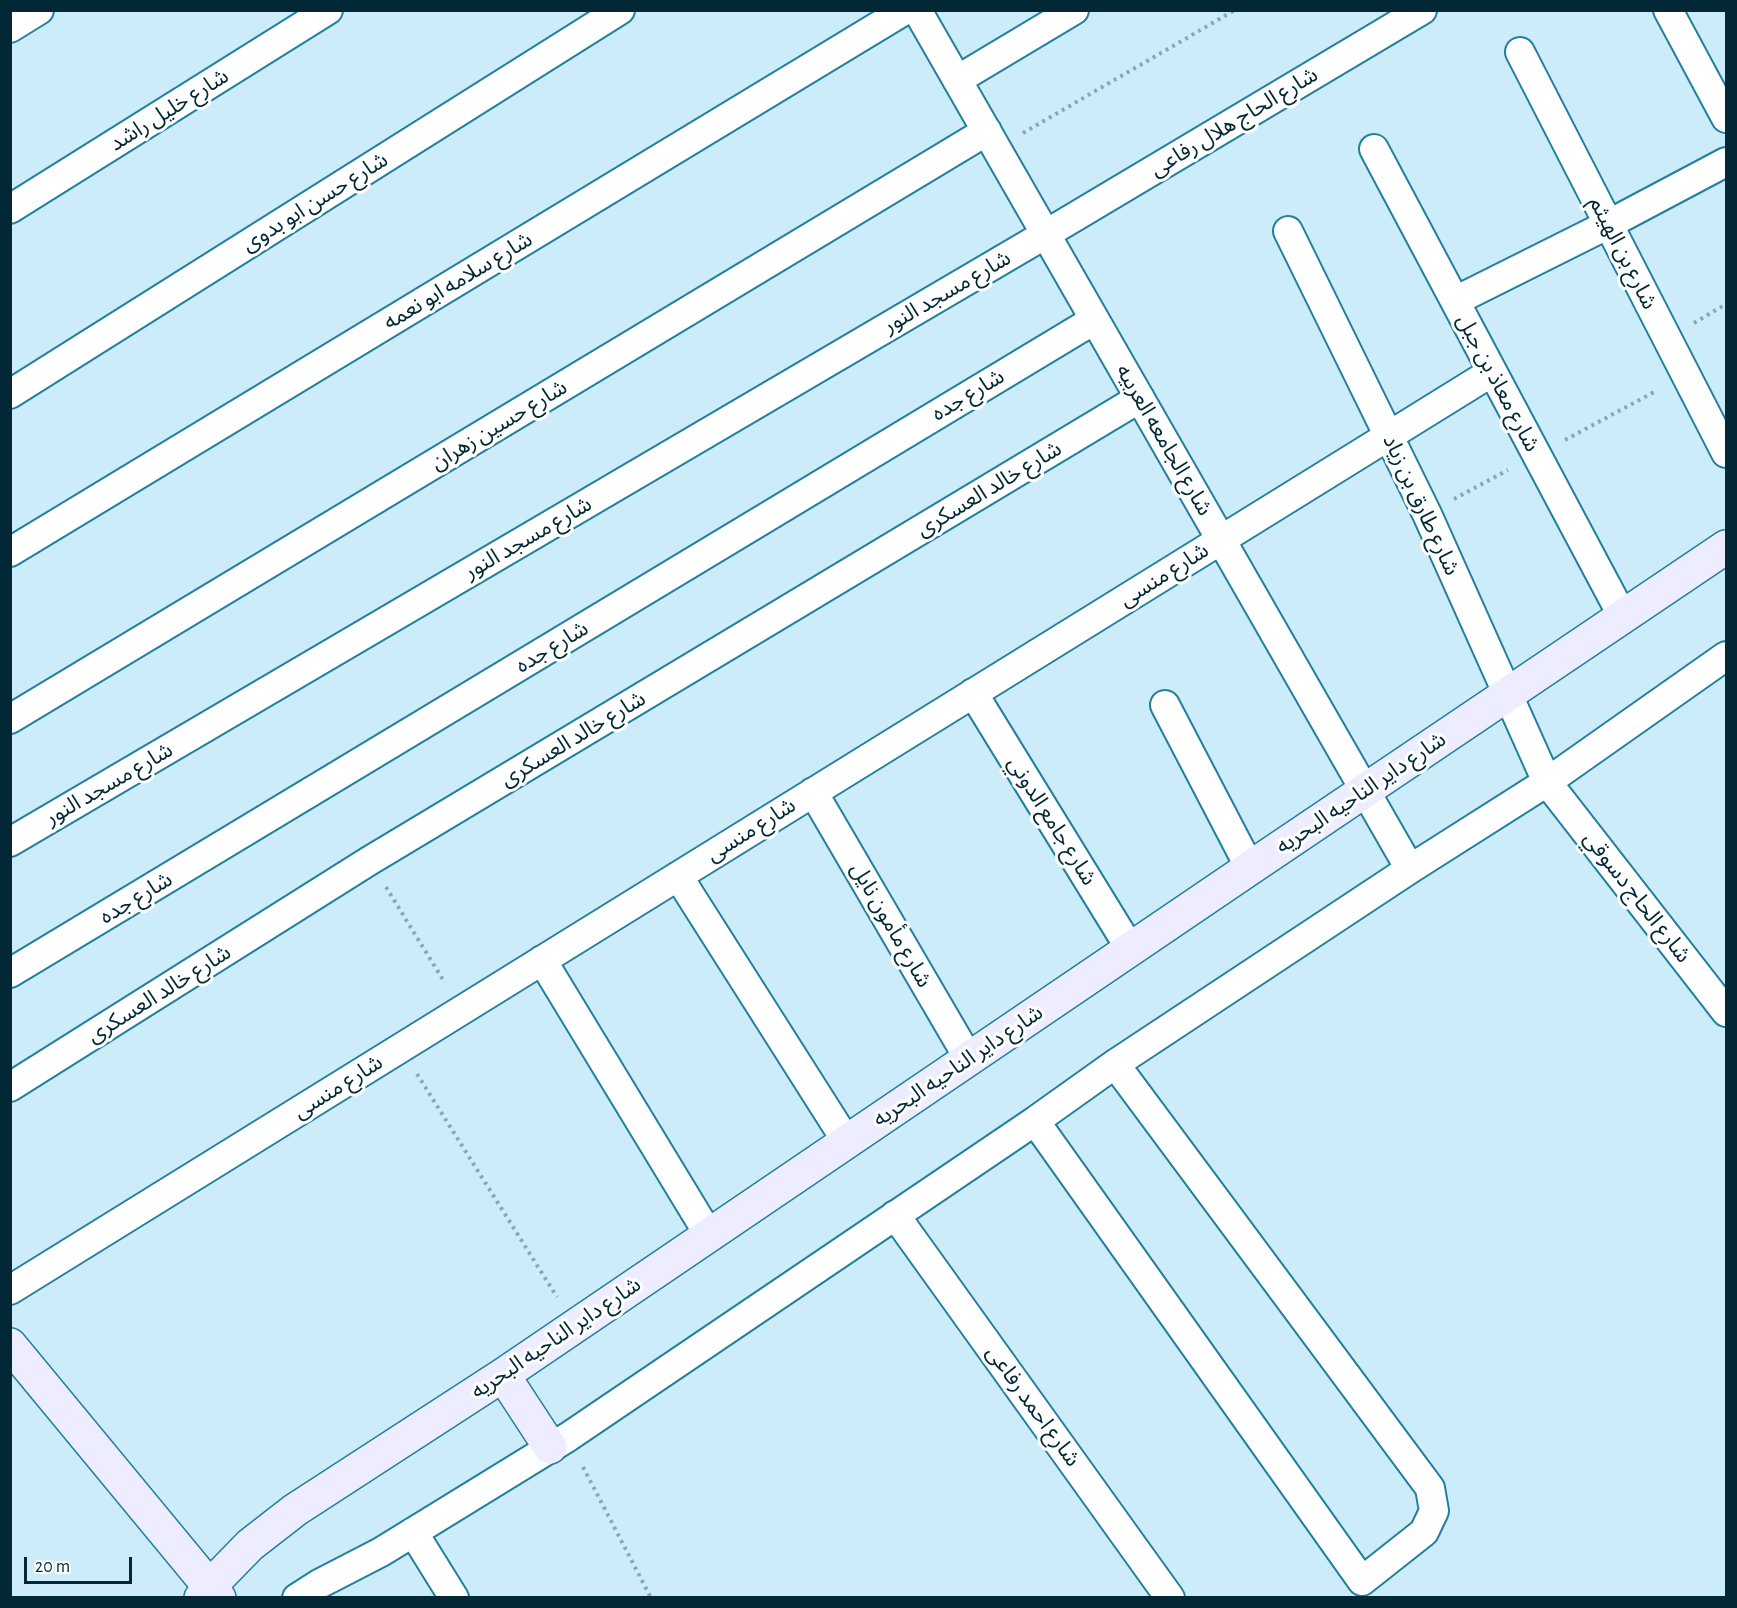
<!DOCTYPE html>
<meta charset="utf-8">
<style>
body{margin:0}
#map{position:relative;width:1737px;height:1608px;overflow:hidden;background:#ccecf9;font-family:"Alegreya Sans",sans-serif}
canvas{display:block}
.frame{position:absolute;inset:0;border:12px solid #012834;pointer-events:none}
.scale{position:absolute;left:24px;top:1557px;width:108px;height:27px;box-sizing:border-box;border:3px solid #012834;border-top:0;padding-left:8px;font-size:18px;line-height:21px;white-space:nowrap;color:#012834;-webkit-text-stroke:4px #fff;paint-order:stroke}
</style>
<div id="map">
<canvas width="1737" height="1608"></canvas>
<div class="frame"></div>
<div class="scale">20 m</div>
</div>
<script>
const ctx = document.querySelector('canvas').getContext('2d');
ctx.lineJoin = 'round';
function shape(rows) {
  const path = new Path2D();
  for (const r of rows) {
    path.moveTo(r[0], r[1]);
    for (let i = 2; i < r.length; i += 2) path.lineTo(r[i], r[i + 1]);
  }
  return path;
}
function stroke(path, color, width, dash) {
  ctx.strokeStyle = color;
  ctx.lineWidth = width;
  ctx.lineCap = dash ? 'butt' : 'round';
  ctx.setLineDash(dash || []);
  ctx.stroke(path);
}
function label(font, color, halo, rows, align = 'center') {
  ctx.font = font + ' "Alegreya Sans","Noto Sans Arabic",sans-serif';
  ctx.lineWidth = 6;
  ctx.setLineDash([]);
  ctx.textBaseline = 'middle';
  ctx.strokeStyle = halo;
  ctx.fillStyle = color;
  for (const [text, x, y, turn = 0] of rows) {
    ctx.save();
    ctx.translate(x, y);
    ctx.rotate((+turn || 0) * Math.PI / 180);
    ctx.textAlign = isNaN(turn) ? turn : align;
    if (halo) ctx.strokeText(text, 0, 0);
    ctx.fillText(text, 0, 0);
    ctx.restore();
  }
}
const path = shape([
 [1023,133,1235,10],
 [1694,323,1726,304],
 [1565,440,1656,391],
 [1454,499,1508,470],
 [386,887,445,983],
 [417,1074,557,1297],
 [583,1467,651,1598]
]);
const street = shape([
 [917,10,1410,869],
 [1668,10,1726,118],
 [10,28,39,10],
 [1520,52,1726,453],
 [957,80,1074,10],
 [1374,149,1623,617],
 [10,209,328,10],
 [1288,231,1427,514,1547,782,1726,1012],
 [1455,301,1609,224,1726,162],
 [10,394,620,10],
 [10,552,905,10],
 [973,693,1131,950],
 [1165,705,1250,868],
 [10,719,987,131],
 [813,792,969,1059],
 [10,842,1046,234,1422,10],
 [678,876,847,1142],
 [542,960,709,1235],
 [10,973,1094,320],
 [10,1087,369,861,1140,398],
 [1035,1121,1362,1581,1424,1532,1434,1511,1430,1488,1115,1064],
 [895,1215,1170,1598],
 [10,1290,1492,372],
 [413,1532,454,1598],
 [297,1598,319,1584,381,1552,568,1437,1035,1121,1115,1064,1410,869,1547,782,1726,656]
]);
const secondary = shape([
 [10,1345,219,1598],
 [503,1375,550,1447],
 [201,1598,209,1587,250,1545,295,1510,503,1375,1250,868,1726,547]
]);
const streetNames = [
 ["شارع خليل راشد",169,110,-32],
 ["شارع الحاج هلال رفاعى",1234,122,-31],
 ["شارع حسن ابو بدوى",315,202,-32],
 ["شارع بن الهيثم",1623,253,63],
 ["شارع سلامه ابو نعمه",458,281,-31],
 ["شارع مسجد النور",947,292,-30],
 ["شارع معاذ بن جبل",1498,383,62],
 ["شارع جده",968,395,-31],
 ["شارع حسين زهران",499,425,-31],
 ["شارع الجامعه العربيه",1164,440,60],
 ["شارع خالد العسكرى",989,489,-31],
 ["شارع طارق بن زياد",1421,505,65],
 ["شارع مسجد النور",528,538,-30],
 ["شارع منسى",1164,575,-32],
 ["شارع جده",552,647,-31],
 ["شارع خالد العسكرى",573,739,-31],
 ["شارع مسجد النور",109,784,-30],
 ["شارع داير الناحيه البحريه",1361,793,-34],
 ["شارع جامع الدوني",1052,821,58],
 ["شارع منسى",751,830,-32],
 ["شارع الحاج دسوقي",1637,897,52],
 ["شارع جده",136,898,-31],
 ["شارع مأمون نايل",891,925,60],
 ["شارع خالد العسكرى",159,994,-32],
 ["شارع داير الناحيه البحريه",958,1066,-34],
 ["شارع منسى",338,1087,-32],
 ["شارع داير الناحيه البحريه",556,1338,-34],
 ["شارع احمد رفاعى",1033,1406,54]
];
stroke(street, '#227f9d', 32);
stroke(secondary, '#227f9d', 36);
stroke(path, '#86a9b6', 4, [3, 4.5]);
stroke(street, '#fff', 28);
stroke(secondary, '#ededff', 33);
label('22px', '#012834', '#fff', streetNames);
</script>
